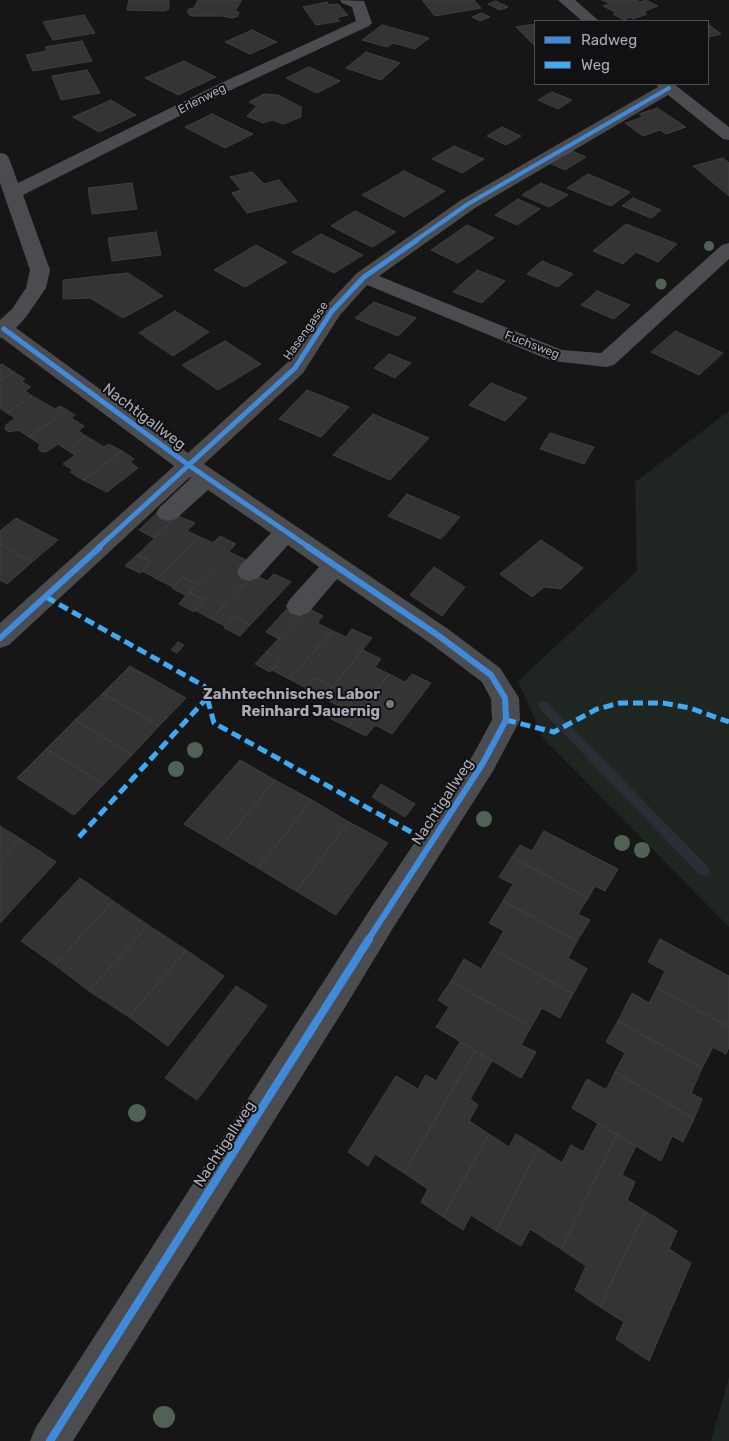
<!DOCTYPE html>
<style>
body{margin:0}
#map{position:relative;width:729px;height:1441px;overflow:hidden;background:#161616;font-family:Rubik,sans-serif}
canvas{display:block}
.legend{position:absolute;left:534px;top:20px;width:175px;height:65px;box-sizing:border-box;background:#111012;border:1px solid #4d4e54;margin:0;padding:6px 9px;list-style:none;font-size:15px;color:#a8aab6}
.legend li{display:flex;align-items:center;gap:10px;height:25px}
.legend b{width:25px;border:1px solid #4d4e54}
</style>
<div id="map">
<canvas width="729" height="1441"></canvas>
<ul class="legend">
<li><b style="height:6px;background:#408adc"></b>Radweg</li>
<li><b style="height:6px;background:#3fa9f5"></b>Weg</li>
</ul>
</div>
<script>
const ctx = document.querySelector('canvas').getContext('2d');
ctx.lineJoin = 'round';
function paint(path, color) {
  ctx.fillStyle = color;
  ctx.fill(path, 'evenodd');
}
function shape(rows) {
  const path = new Path2D();
  for (const r of rows) {
    path.moveTo(r[0], r[1]);
    for (let i = 2; i < r.length; i += 2) path.lineTo(r[i], r[i + 1]);
  }
  return path;
}
function stroke(path, color, width, dash) {
  ctx.strokeStyle = color;
  ctx.lineWidth = width;
  ctx.lineCap = dash ? 'butt' : 'round';
  ctx.setLineDash(dash || []);
  ctx.stroke(path);
}
function label(font, color, halo, rows, align = 'center') {
  ctx.font = font + ' Rubik,sans-serif';
  ctx.lineWidth = 4;
  ctx.setLineDash([]);
  ctx.textBaseline = 'middle';
  ctx.strokeStyle = halo;
  ctx.fillStyle = color;
  for (const [text, x, y, turn = 0] of rows) {
    ctx.save();
    ctx.translate(x, y);
    ctx.rotate((+turn || 0) * Math.PI / 180);
    ctx.textAlign = isNaN(turn) ? turn : align;
    if (halo) ctx.strokeText(text, 0, 0);
    ctx.fillText(text, 0, 0);
    ctx.restore();
  }
}
const green = shape([
 [729,411,729,927,543,738,518,681,637,571,635,482],
 [729,1377,729,1441,711,1441]
]);
const stream = shape([
 [543,701,547,702,708,867,710,871,708,875,704,876,700,875,539,708,537,705,539,702,543,701]
]);
const building = shape([
 [129,0,169,0,169,9,164,11,127,10,129,0],
 [198,0,242,0,235,11,239,12,238,16,232,18,222,16,191,16,188,13,188,9,194,8,198,0],
 [422,0,474,0,481,8,435,16,422,0],
 [602,0,636,0,640,2,646,0,658,6,643,12,647,14,633,19,630,17,624,20,613,14,617,13,603,6,610,4,602,0],
 [496,1,508,7,500,10,488,4,496,1],
 [327,2,329,5,338,4,348,15,336,18,340,21,316,25,303,7,327,2],
 [481,13,490,17,480,21,472,17,481,13],
 [84,15,95,33,53,40,43,22,84,15],
 [535,24,535,46,516,27,535,24],
 [708,24,721,34,708,37,708,24],
 [382,25,429,38,415,49,393,43,387,47,362,40,382,25],
 [252,30,277,42,250,54,225,42,252,30],
 [82,41,92,61,33,71,26,55,47,51,45,47,82,41],
 [366,52,400,63,381,80,346,68,366,52],
 [184,61,216,77,178,95,145,78,184,61],
 [309,67,340,81,317,93,286,78,309,67],
 [87,70,100,93,61,100,52,76,87,70],
 [552,92,572,100,558,109,538,100,552,92],
 [264,94,278,95,301,107,301,117,283,124,273,120,263,123,247,116,257,106,249,102,264,94],
 [111,100,136,115,99,132,73,117,111,100],
 [657,108,686,127,666,134,660,130,643,136,625,123,643,117,639,114,657,108],
 [212,114,253,134,225,148,185,127,212,114],
 [502,127,521,136,506,145,487,136,502,127],
 [454,146,484,159,462,173,432,159,454,146],
 [570,150,586,157,565,170,549,163,570,150],
 [723,158,729,163,729,196,693,166,723,158],
 [404,171,445,191,404,217,362,195,404,171],
 [252,172,264,184,279,180,297,201,247,213,232,193,241,190,230,177,252,172],
 [588,174,630,192,611,206,567,188,588,174],
 [132,183,137,209,92,214,88,188,132,183],
 [541,183,568,195,549,207,522,195,541,183],
 [633,198,661,210,651,218,622,206,633,198],
 [518,199,540,209,517,225,495,215,518,199],
 [355,211,396,232,372,247,331,226,355,211],
 [626,224,677,244,658,262,636,252,623,264,593,251,626,224],
 [467,225,494,238,458,263,431,250,467,225],
 [156,232,161,255,112,261,108,238,156,232],
 [321,234,363,255,334,273,292,252,321,234],
 [256,245,287,262,245,287,214,270,256,245],
 [542,261,573,274,558,287,527,274,542,261],
 [477,270,505,281,482,303,453,292,477,270],
 [128,273,163,296,123,318,90,298,63,299,63,280,128,273],
 [597,291,630,305,614,319,581,305,597,291],
 [374,302,416,318,398,336,355,318,374,302],
 [175,311,209,332,173,356,139,333,175,311],
 [675,331,723,353,699,375,651,352,675,331],
 [225,341,261,364,218,390,182,365,225,341],
 [389,354,411,363,395,378,374,368,389,354],
 [2,364,14,372,0,381,0,365,2,364],
 [14,372,25,379,21,381,31,387,25,391,32,396,7,413,0,408,0,381,14,372],
 [491,383,527,398,505,421,469,405,491,383],
 [307,390,349,407,321,437,279,419,307,390],
 [32,396,55,409,60,406,67,410,29,437,18,430,9,432,5,429,6,425,15,418,7,413,32,396],
 [67,410,75,415,71,418,84,426,78,431,86,436,67,450,58,444,48,451,42,452,38,449,40,444,29,437,67,410],
 [373,414,429,438,390,480,333,455,373,414],
 [550,433,594,447,584,464,540,449,550,433],
 [86,436,104,447,109,444,122,451,83,480,70,472,73,470,63,464,75,455,67,450,86,436],
 [122,451,134,459,130,462,138,468,107,492,83,480,122,451],
 [407,494,460,517,441,539,388,516,407,494],
 [160,510,176,517,154,538,139,530,160,510],
 [178,516,195,523,187,531,200,537,157,579,142,571,151,562,137,555,178,516],
 [16,518,58,540,32,562,0,544,0,531,16,518],
 [220,536,236,544,197,584,182,577,173,587,157,579,200,537,213,543,220,536],
 [541,540,583,568,561,589,544,587,532,597,500,574,541,540],
 [0,544,32,562,7,584,0,580,0,544],
 [230,552,246,560,239,567,254,574,211,619,195,610,205,600,189,592,230,552],
 [137,555,151,562,140,573,125,566,137,555],
 [434,567,465,587,442,616,410,595,434,567],
 [254,574,267,581,274,574,291,582,250,625,235,616,225,626,211,619,254,574],
 [182,577,197,584,187,596,172,588,182,577],
 [189,592,205,600,194,612,179,604,189,592],
 [293,602,306,609,279,639,266,632,293,602],
 [308,608,323,616,317,623,333,631,289,679,272,670,281,660,266,652,308,608],
 [235,616,250,625,240,636,224,628,235,616],
 [352,629,372,638,332,687,314,678,306,688,289,679,333,631,346,637,352,629],
 [178,642,184,645,177,653,171,650,178,642],
 [363,650,381,659,375,667,389,674,348,727,329,718,339,706,323,698,363,650],
 [266,652,281,660,270,672,255,664,266,652],
 [130,666,186,698,159,726,103,693,130,666],
 [389,674,405,682,412,674,431,683,392,734,375,725,366,736,348,727,389,674],
 [314,678,332,687,321,699,304,690,314,678],
 [103,693,159,726,132,755,75,720,103,693],
 [75,720,132,755,104,784,46,749,75,720],
 [46,749,104,784,74,815,17,778,46,749],
 [240,760,275,780,221,846,184,824,240,760],
 [275,780,312,800,258,868,221,846,275,780],
 [381,784,415,804,405,817,372,797,381,784],
 [312,800,349,822,296,891,258,868,312,800],
 [349,822,388,843,336,915,296,891,349,822],
 [0,826,21,839,0,861,0,826],
 [544,831,618,869,605,891,595,886,588,898,512,857,520,845,532,851,544,831],
 [21,839,56,862,0,923,0,861,21,839],
 [512,857,588,898,578,914,590,920,577,941,503,901,513,884,499,877,512,857],
 [80,878,113,901,55,965,21,941,80,878],
 [113,901,148,925,89,991,55,965,113,901],
 [503,901,577,941,568,958,587,969,573,994,493,949,504,931,489,923,503,901],
 [148,925,186,950,129,1017,89,991,148,925],
 [660,939,729,976,729,1027,657,988,665,971,648,962,660,939],
 [493,949,573,994,560,1018,542,1008,531,1027,451,981,464,959,481,969,493,949],
 [186,950,224,976,168,1046,129,1017,186,950],
 [451,981,531,1027,521,1045,536,1052,521,1078,436,1027,449,1007,438,1000,451,981],
 [236,986,267,1006,197,1100,165,1078,236,986],
 [657,988,729,1027,729,1047,726,1054,713,1047,702,1068,618,1021,632,993,649,1003,657,988],
 [618,1021,702,1068,691,1093,702,1099,694,1119,615,1072,625,1053,606,1042,618,1021],
 [460,1042,475,1051,404,1173,375,1154,368,1166,348,1152,396,1076,418,1089,426,1075,436,1081,460,1042],
 [475,1051,492,1061,470,1099,478,1105,469,1121,489,1134,443,1217,421,1202,428,1189,404,1173,475,1051],
 [615,1072,694,1119,683,1142,672,1136,661,1161,572,1108,587,1079,606,1090,615,1072],
 [598,1123,617,1135,561,1249,530,1229,521,1246,496,1231,539,1148,562,1163,571,1145,583,1152,598,1123],
 [489,1134,509,1147,516,1134,539,1148,496,1231,471,1215,463,1230,443,1217,489,1134],
 [617,1135,636,1146,622,1175,635,1182,627,1200,645,1211,600,1307,575,1290,586,1266,561,1249,617,1135],
 [645,1211,677,1231,669,1249,691,1263,649,1361,616,1339,624,1322,600,1307,645,1211]
]);
const minor = shape([
 [340,0,364,1,372,23,369,26,233,89,23,195,50,270,46,288,26,317,16,328,188,453,287,363,325,307,357,273,461,200,658,87,656,84,674,84,729,127,729,140,723,139,668,95,475,208,379,276,562,350,601,353,722,245,729,243,729,259,614,365,606,367,552,361,367,285,340,315,303,373,204,464,448,629,500,668,519,698,520,720,493,771,393,928,344,1009,73,1441,30,1441,36,1427,371,908,473,755,492,720,491,699,482,682,430,643,337,579,308,613,299,616,290,613,286,606,290,599,319,567,288,545,258,578,249,581,240,578,237,572,240,566,271,533,208,490,176,519,168,521,160,519,156,513,160,507,191,478,190,477,9,645,0,648,0,623,174,466,2,338,0,338,0,320,12,309,26,288,30,270,0,183,0,153,6,154,9,158,18,183,221,83,356,21,352,7,342,3,340,0],
 [558,0,575,0,599,21,582,21,558,0]
]);
const quiet = shape([
 [46,597,204,686,214,723,431,843],
 [506,720,554,732,597,709,620,703,663,703,690,708,729,722],
 [79,837,207,698]
]);
const cyclewayFar3 = shape([
 [415,241,468,204,669,88]
]);
const cyclewayFar2 = shape([
 [4,329,190,466,310,548],
 [98,548,295,368,332,311,364,277,417,240]
]);
const cyclewayFar1 = shape([
 [308,547,439,636,491,675,505,698,506,720,483,763,368,940],
 [0,638,100,547]
]);
const cycleway = shape([
 [50,1441,369,939]
]);
const trees = [
 [709,246,5],
 [661,284,5.5],
 [195,750,8],
 [176,769,8],
 [484,819,8],
 [622,843,8],
 [642,850,8],
 [137,1113,9],
 [164,1417,11]
];
const markers = [
 [390,704,5,"#75767e"]
];
const farStreetnames = [
 ["Erlenweg",202,99,-27],
 ["Hasengasse",306,331,-55],
 ["Fuchsweg",532,345,21]
];
const streetNames = [
 ["Nachtigallweg",144,417,37],
 ["Nachtigallweg",443,802,-57],
 ["Nachtigallweg",225,1144,-57]
];
const poiNames = [
 ["Zahntechnisches Labor",380,695],
 ["Reinhard Jauernig",380,712]
];
paint(green, '#1f2520');
paint(stream, '#2a2f37');
paint(building, '#343435');
stroke(building, '#3f3f42', 1);
paint(minor, '#4b4c4f');
stroke(quiet, '#3fa9f5', 5, [10, 5]);
stroke(cyclewayFar3, '#408adc', 4);
stroke(cyclewayFar2, '#408adc', 5);
stroke(cyclewayFar1, '#408adc', 6);
stroke(cycleway, '#408adc', 8);
ctx.fillStyle = '#506254';
for (const [x, y, r] of trees) {
  ctx.beginPath();
  ctx.arc(x, y, r, 0, 2 * Math.PI);
  ctx.fill();
}
for (const [x, y, r, color] of markers) {
  const dot = new Path2D();
  dot.arc(x, y, r, 0, 2 * Math.PI);
  ctx.fillStyle = color;
  ctx.fill(dot);
  stroke(dot, '#111012', 2);
}
label('12px', '#a8aab6', '#111012', farStreetnames);
label('15px', '#a8aab6', '#111012', streetNames);
label('bold 15px', '#a8aab6', '#111012', poiNames, 'right');
</script>
